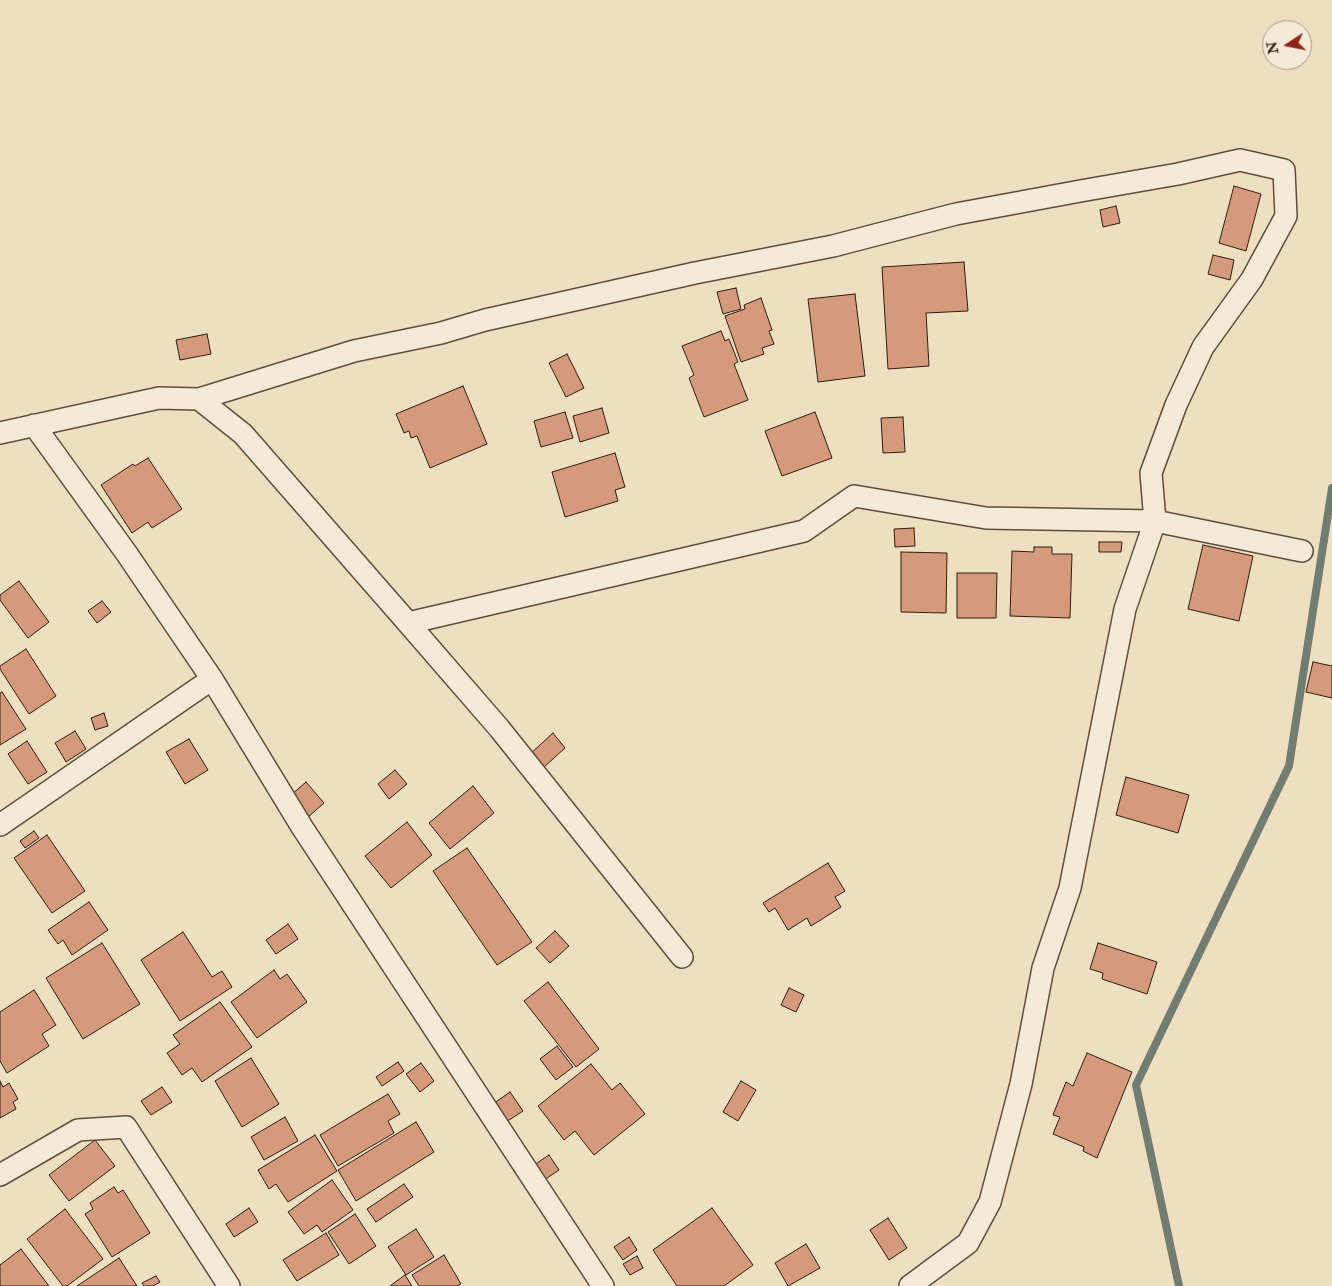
<!DOCTYPE html>
<style>
body{margin:0}
#map{position:relative;width:1332px;height:1286px;overflow:hidden;background:#efdfc1;font-family:"IM FELL Double Pica",serif}
canvas{display:block}
.north{position:absolute;left:1262px;top:20px;width:50px;height:50px;box-sizing:border-box;background:#f5ead7;border:1px solid #a79887;border-radius:50%;rotate:259deg;font-size:14px;font-weight:700;line-height:20px;text-align:center;color:#311c0e}
.north::after{content:'';display:block;margin:auto;width:18px;height:22px;background:#8f2418;clip-path:polygon(50% 0,100% 100%,50% 72%,0 100%)}
</style>
<div id="map">
<canvas width="1332" height="1286"></canvas>
<div class="north">N</div>
</div>
<script>
const ctx = document.querySelector('canvas').getContext('2d');
ctx.lineJoin = 'round';
function shape(rows) {
  const path = new Path2D();
  for (const r of rows) {
    path.moveTo(r[0], r[1]);
    for (let i = 2; i < r.length; i += 2) path.lineTo(r[i], r[i + 1]);
  }
  return path;
}
function stroke(path, color, width, dash) {
  ctx.strokeStyle = color;
  ctx.lineWidth = width;
  ctx.lineCap = dash ? 'butt' : 'round';
  ctx.setLineDash(dash || []);
  ctx.stroke(path);
}
function paint(path, color) {
  ctx.fillStyle = color;
  ctx.fill(path, 'evenodd');
}
const stream = shape([
 [1179,1286,1136,1085,1289,766,1332,488]
]);
const building = shape([
 [1234,186,1261,194,1246,251,1219,243,1234,186],
 [1116,206,1120,223,1103,227,1100,210,1116,206],
 [1213,255,1234,260,1230,280,1208,274,1213,255],
 [964,262,968,311,926,313,929,366,888,369,882,267,964,262],
 [736,288,741,309,723,314,717,292,736,288],
 [855,294,865,376,818,382,808,299,855,294],
 [761,298,772,330,769,331,774,344,762,348,764,354,741,362,725,316,745,309,744,305,761,298],
 [721,331,725,341,729,339,738,362,734,364,748,400,704,417,689,378,694,375,682,346,721,331],
 [207,334,211,354,180,360,176,340,207,334],
 [567,354,584,388,566,397,549,363,567,354],
 [463,386,487,444,430,468,417,436,411,438,409,431,404,433,396,414,463,386],
 [602,408,609,433,580,442,573,416,602,408],
 [565,412,573,438,541,447,534,421,565,412],
 [815,412,832,458,782,476,765,431,815,412],
 [903,417,905,452,883,453,881,418,903,417],
 [615,453,625,487,615,490,618,501,565,517,552,472,615,453],
 [148,458,182,509,152,528,148,522,132,533,101,485,133,464,135,466,148,458],
 [914,528,915,546,895,547,894,529,914,528],
 [1099,542,1122,542,1121,552,1099,552,1099,542],
 [1203,545,1253,556,1239,621,1188,609,1203,545],
 [1034,547,1052,547,1052,554,1072,554,1070,618,1010,616,1012,551,1034,552,1034,547],
 [901,552,947,553,946,613,901,612,901,552],
 [957,573,997,573,996,618,957,618,957,573],
 [19,581,49,622,28,638,0,600,0,595,19,581],
 [102,601,111,612,97,623,88,611,102,601],
 [26,649,56,696,29,714,0,669,0,666,26,649],
 [1313,662,1332,666,1332,698,1306,692,1313,662],
 [2,692,26,729,0,745,0,693,2,692],
 [104,713,108,726,95,730,91,718,104,713],
 [75,731,86,749,66,762,55,743,75,731],
 [553,733,565,748,543,768,530,754,553,733],
 [189,739,208,770,185,784,166,752,189,739],
 [27,741,47,772,28,784,8,754,27,741],
 [395,770,407,784,389,799,378,784,395,770],
 [1126,777,1189,795,1178,833,1116,815,1126,777],
 [306,782,324,803,308,817,290,796,306,782],
 [473,786,494,813,450,849,429,823,473,786],
 [407,822,432,855,391,888,365,856,407,822],
 [34,831,39,838,25,848,20,841,34,831],
 [47,835,85,891,52,913,14,858,47,835],
 [467,848,532,942,497,965,433,871,467,848],
 [828,863,845,891,835,897,841,907,811,926,807,918,788,930,775,908,769,912,763,903,828,863],
 [89,902,108,930,72,955,63,940,58,944,48,930,89,902],
 [288,924,298,939,276,954,266,940,288,924],
 [555,931,569,946,550,963,536,948,555,931],
 [183,932,212,977,222,971,232,987,180,1021,141,960,183,932],
 [102,943,140,1004,83,1039,46,978,102,943],
 [1098,943,1157,962,1147,994,1102,979,1103,973,1090,969,1098,943],
 [274,970,280,979,287,974,307,1002,257,1038,231,1002,274,970],
 [548,982,599,1049,576,1067,524,1001,548,982],
 [789,988,804,995,796,1012,781,1005,789,988],
 [34,990,56,1025,42,1034,49,1046,7,1073,0,1061,0,1012,34,990],
 [220,1002,252,1047,202,1082,192,1068,182,1075,167,1053,180,1044,173,1035,220,1002],
 [557,1046,573,1067,556,1080,540,1059,557,1046],
 [1087,1053,1132,1072,1097,1158,1083,1151,1084,1147,1053,1134,1060,1117,1053,1115,1066,1082,1073,1086,1087,1053],
 [251,1058,279,1104,242,1127,215,1081,251,1058],
 [398,1062,404,1071,382,1086,376,1077,398,1062],
 [421,1063,434,1081,420,1092,406,1074,421,1063],
 [591,1064,612,1090,620,1083,645,1114,594,1155,575,1131,564,1140,538,1106,591,1064],
 [0,1081,3,1087,9,1083,18,1099,13,1102,16,1109,0,1118,0,1081],
 [741,1081,756,1090,738,1121,723,1112,741,1081],
 [162,1087,172,1102,151,1115,141,1101,162,1087],
 [510,1092,523,1111,506,1122,493,1104,510,1092],
 [388,1094,400,1114,388,1121,394,1133,338,1166,320,1135,388,1094],
 [285,1117,298,1141,264,1160,251,1137,285,1117],
 [416,1122,434,1152,356,1201,338,1170,416,1122],
 [315,1135,337,1171,288,1202,276,1184,269,1189,258,1170,315,1135],
 [95,1140,115,1166,69,1201,49,1175,95,1140],
 [549,1155,559,1170,544,1180,534,1165,549,1155],
 [332,1180,353,1210,322,1232,317,1225,304,1234,288,1212,332,1180],
 [404,1184,413,1197,376,1222,367,1209,404,1184],
 [114,1187,118,1193,123,1190,150,1233,112,1257,85,1214,93,1209,90,1203,114,1187],
 [249,1208,258,1222,234,1237,226,1224,249,1208],
 [712,1208,753,1265,724,1286,677,1286,653,1250,712,1208],
 [65,1209,103,1259,67,1286,63,1286,27,1239,65,1209],
 [355,1214,376,1246,349,1264,328,1232,355,1214],
 [888,1218,907,1248,889,1260,870,1230,888,1218],
 [416,1229,434,1257,406,1275,388,1247,416,1229],
 [326,1233,339,1255,297,1281,283,1260,326,1233],
 [629,1237,637,1250,623,1260,614,1247,629,1237],
 [806,1244,820,1268,788,1286,775,1263,806,1244],
 [21,1249,49,1286,0,1286,0,1265,21,1249],
 [444,1255,461,1284,457,1286,419,1286,412,1275,444,1255],
 [637,1256,643,1268,630,1275,623,1264,637,1256],
 [119,1258,137,1286,77,1286,119,1258],
 [405,1275,412,1286,390,1286,405,1275],
 [156,1276,160,1282,153,1286,144,1286,142,1283,156,1276]
]);
const minor = shape([
 [199,399,354,351,441,333,485,320,695,273,833,246,956,214,1086,190,1178,174,1240,160,1284,170,1286,216,1252,279,1203,347,1176,405,1151,473,1155,521,1125,609,1070,888,1043,968,1021,1084,990,1202,968,1243,910,1286],
 [34,425,127,554,212,679,302,827,603,1286],
 [0,433,159,398,199,399,243,434,408,623,499,728,682,957],
 [408,623,804,531,854,496,986,518,1155,521,1302,551],
 [0,825,212,679],
 [0,1175,78,1130,126,1127,229,1286]
]);
stroke(stream, '#707d70', 8);
paint(building, '#d59a7b');
stroke(building, '#311c0e', 1);
stroke(minor, '#604d3b', 24);
stroke(minor, '#f5ead7', 21);
</script>
